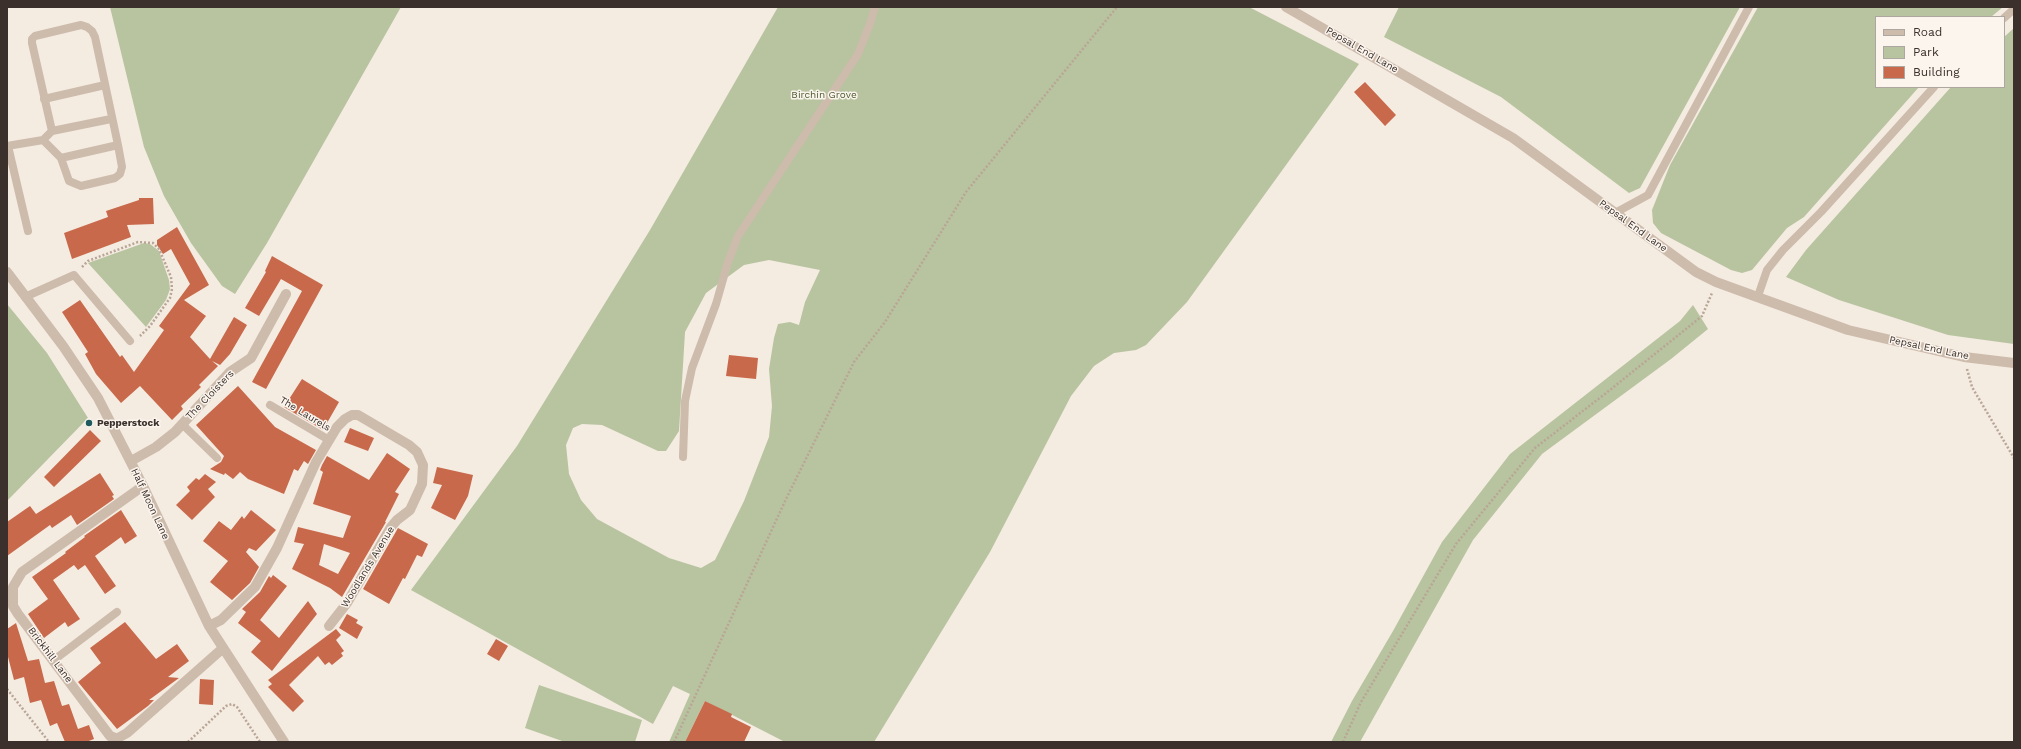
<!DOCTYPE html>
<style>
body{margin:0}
#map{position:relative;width:2021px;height:749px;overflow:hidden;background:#f4ebe1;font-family:"Work Sans",sans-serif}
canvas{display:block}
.frame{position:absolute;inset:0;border:8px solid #3b302b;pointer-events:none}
.legend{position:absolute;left:1875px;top:16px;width:130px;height:72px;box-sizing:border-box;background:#fbf5ee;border:1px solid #aea6a0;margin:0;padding:5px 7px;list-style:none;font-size:12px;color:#3b302b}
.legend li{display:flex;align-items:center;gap:8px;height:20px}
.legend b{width:20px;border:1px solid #aea6a0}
</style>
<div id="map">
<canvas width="2021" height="749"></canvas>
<div class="frame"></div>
<ul class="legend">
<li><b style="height:5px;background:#cdbbac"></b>Road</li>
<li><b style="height:11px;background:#b8c4a0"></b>Park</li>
<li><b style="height:11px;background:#c8694b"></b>Building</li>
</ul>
</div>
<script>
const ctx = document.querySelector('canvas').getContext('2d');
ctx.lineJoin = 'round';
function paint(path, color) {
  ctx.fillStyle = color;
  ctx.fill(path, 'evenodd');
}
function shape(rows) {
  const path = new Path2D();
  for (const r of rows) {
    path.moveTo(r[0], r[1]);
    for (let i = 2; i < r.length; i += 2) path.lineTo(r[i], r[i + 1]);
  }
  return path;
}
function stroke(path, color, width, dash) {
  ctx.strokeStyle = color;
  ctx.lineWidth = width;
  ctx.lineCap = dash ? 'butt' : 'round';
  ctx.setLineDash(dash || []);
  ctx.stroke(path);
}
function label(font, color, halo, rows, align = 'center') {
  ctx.font = font + ' "Work Sans",sans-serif';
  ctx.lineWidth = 3;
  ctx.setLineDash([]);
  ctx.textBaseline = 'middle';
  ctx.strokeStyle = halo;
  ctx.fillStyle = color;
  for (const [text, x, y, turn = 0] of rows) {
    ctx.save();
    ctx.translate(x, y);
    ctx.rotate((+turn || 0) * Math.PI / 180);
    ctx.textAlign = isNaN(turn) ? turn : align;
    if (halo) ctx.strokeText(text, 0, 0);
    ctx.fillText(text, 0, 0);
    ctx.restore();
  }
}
const green = shape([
 [110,7,401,7,267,243,235,294,222,286,191,243,164,196,144,147],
 [778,7,1249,7,1359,64,1187,302,1146,345,1136,350,1114,353,1094,366,1071,396,990,552,874,742,785,742,705,701,685,742,669,742,690,694,673,686,653,724,411,590,517,446,650,230],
 [769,260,820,270,805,302,799,325,790,322,778,324,774,338,769,369,772,406,769,437,744,501,715,560,701,568,669,558,597,519,581,500,569,474,566,445,573,428,582,424,602,425,658,451,666,451,679,431,685,332,706,293,744,265],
 [1399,7,1740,7,1640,188,1629,193,1501,97,1384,37],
 [1758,7,2003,7,1991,17,1876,17,1876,87,1919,87,1804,217,1787,228,1752,270,1742,273,1731,270,1661,233,1653,223,1652,210,1670,165],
 [2014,28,2014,344,1948,335,1839,300,1786,277,1806,250,1951,87,2004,87,2004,37],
 [144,243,150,244,159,251,169,280,170,289,166,300,146,327,88,263],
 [7,304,47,353,88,418,7,501],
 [1693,305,1708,329,1671,359,1542,454,1473,540,1360,742,1331,742,1352,701,1393,631,1442,542,1510,454,1680,321],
 [539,685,642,720,635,742,565,742,525,728]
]);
const building = shape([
 [1365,82,1396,115,1385,126,1354,92],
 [139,198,153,198,154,224,127,225,131,237,72,259,64,233,108,217,106,211,139,200],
 [177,227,209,285,184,300,206,316,190,337,210,359,234,317,247,325,230,354,220,365,212,361,218,366,199,385,201,387,181,406,183,409,172,420,140,386,121,403,96,374,85,354,88,352,62,312,80,300,120,357,122,355,134,372,164,330,159,326,190,284,171,249,163,254,157,245,157,240],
 [272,256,323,285,266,389,252,382,302,291,281,279,259,316,245,308,266,272,265,271],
 [729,355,758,358,756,379,726,376],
 [302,379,339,402,323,430,284,407],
 [238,386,275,427,316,450,308,464,304,461,298,471,294,469,284,494,248,479,240,472,233,479,225,473,224,475,210,469,221,462,224,456,196,425],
 [350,428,374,438,368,451,344,442],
 [90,430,101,441,54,487,44,477],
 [387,453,410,469,395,492,399,494,385,522,386,522,342,597,330,588,292,569,304,544,294,542,298,527,343,538,351,516,313,504,323,472,320,470,322,465,327,456,369,480],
 [324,544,350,553,338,574,319,565],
 [437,467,473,475,468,496,455,520,431,508,442,485,433,483],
 [100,473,114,495,112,496,114,499,77,525,71,515,52,528,50,525,7,556,7,522,30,506,36,514],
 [205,474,216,482,208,489,215,497,192,520,176,505,190,491,187,487,196,478,199,480],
 [121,510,137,536,125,544,121,537,95,556,116,586,105,594,85,565,78,570,74,565,53,580,80,619,68,627,65,622,44,638,28,614,48,599,32,577,66,553,65,552,85,537,84,536],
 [251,510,276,530,256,551,249,548,246,552,259,567,250,583,232,600,210,582,228,561,203,541,219,521,231,530,242,516,244,519],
 [398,528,428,544,422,557,417,555,405,579,403,578,389,604,363,589],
 [273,575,287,586,260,620,279,638,308,601,317,614,272,671,251,652,261,641,238,623,246,612,242,609,260,592,269,576,271,578],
 [347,614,358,620,356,623,363,627,357,639,339,628],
 [125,622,156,659,177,644,189,661,168,677,179,678,149,700,154,700,148,706,117,729,78,682,101,663,90,648],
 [16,623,28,661,39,659,45,683,54,681,62,706,69,704,78,729,89,725,94,739,86,742,65,742,57,723,50,726,41,700,30,703,24,677,14,680,7,653,7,629],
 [336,629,341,635,336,640,344,651,341,653,343,656,332,665,329,662,325,665,318,656,289,685,304,701,293,712,268,687,272,684,268,680],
 [496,639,508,646,499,661,487,654],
 [200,679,214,680,213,705,199,704],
 [705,701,732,714,731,717,751,727,744,742,685,742]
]);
const path = shape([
 [82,267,88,261,138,242,153,243,159,249,171,277,172,289,170,298,150,326,140,336],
 [1967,369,1972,387,2014,458],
 [7,689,49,742],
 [188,742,226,706,232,704,237,707,260,742],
 [674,742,786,499,854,362,885,322,966,192,1117,7],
 [1343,742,1361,702,1456,544,1535,448,1610,390,1702,316,1712,293]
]);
const service = shape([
 [2004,18,2014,9],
 [44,99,105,85],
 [43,140,61,158,118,145,95,37,92,31,87,27,81,25,35,36,32,39,32,43,52,131],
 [7,146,43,140,52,131,111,119],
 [8,146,28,231],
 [61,158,69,181,81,186,115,178,120,174,122,167,118,145],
 [1615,213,1648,195,1749,7],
 [1758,296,1767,270,1783,250,1821,212,1934,87],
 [25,297,74,275,130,341],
 [270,405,329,440],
 [182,424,217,458],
 [683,457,685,401,692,368,716,304,728,262,738,236,858,54,871,21,875,7],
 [54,660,117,612]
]);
const minor = shape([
 [1286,7,1513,138,1696,272,1716,282,1848,330,1964,357,2014,363],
 [7,272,63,346,98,398,143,486,209,626,284,742],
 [131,461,156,447,175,432,230,372,251,358,286,294],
 [143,486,22,572,13,587,13,606,18,614,110,736,115,738,118,738,127,733,222,649],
 [209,626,221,620,255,587,277,548,316,462,337,427,345,419,352,415,358,415,409,445,417,452,423,465,422,484,410,510,397,520,391,527,347,603,329,626]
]);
const markers = [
 [89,423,4,"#1f5a5e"]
];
const streetNames = [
 ["Pepsal End Lane",1362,50,30],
 ["Pepsal End Lane",1633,226,36],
 ["Pepsal End Lane",1929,348,12],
 ["The Cloisters",210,395,-46],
 ["The Laurels",305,414,31],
 ["Half Moon Lane",150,504,65],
 ["Woodlands Avenue",368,567,-59],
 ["Brickhill Lane",50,655,53]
];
const parkNames = [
 ["Birchin Grove",824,95]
];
const poiNames = [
 ["Pepperstock",97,423]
];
paint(green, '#b8c4a0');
paint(building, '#c8694b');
stroke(path, '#b9a596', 2.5, [2, 2]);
stroke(service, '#cdbbac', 8);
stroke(minor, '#cdbbac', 10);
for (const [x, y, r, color] of markers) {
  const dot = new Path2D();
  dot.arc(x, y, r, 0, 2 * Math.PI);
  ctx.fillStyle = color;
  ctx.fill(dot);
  stroke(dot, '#fbf5ee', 1.5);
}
label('10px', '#3b302b', '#fbf5ee', streetNames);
label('10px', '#4a5a2e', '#fbf5ee', parkNames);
label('bold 10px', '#3b302b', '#fbf5ee', poiNames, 'left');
</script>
